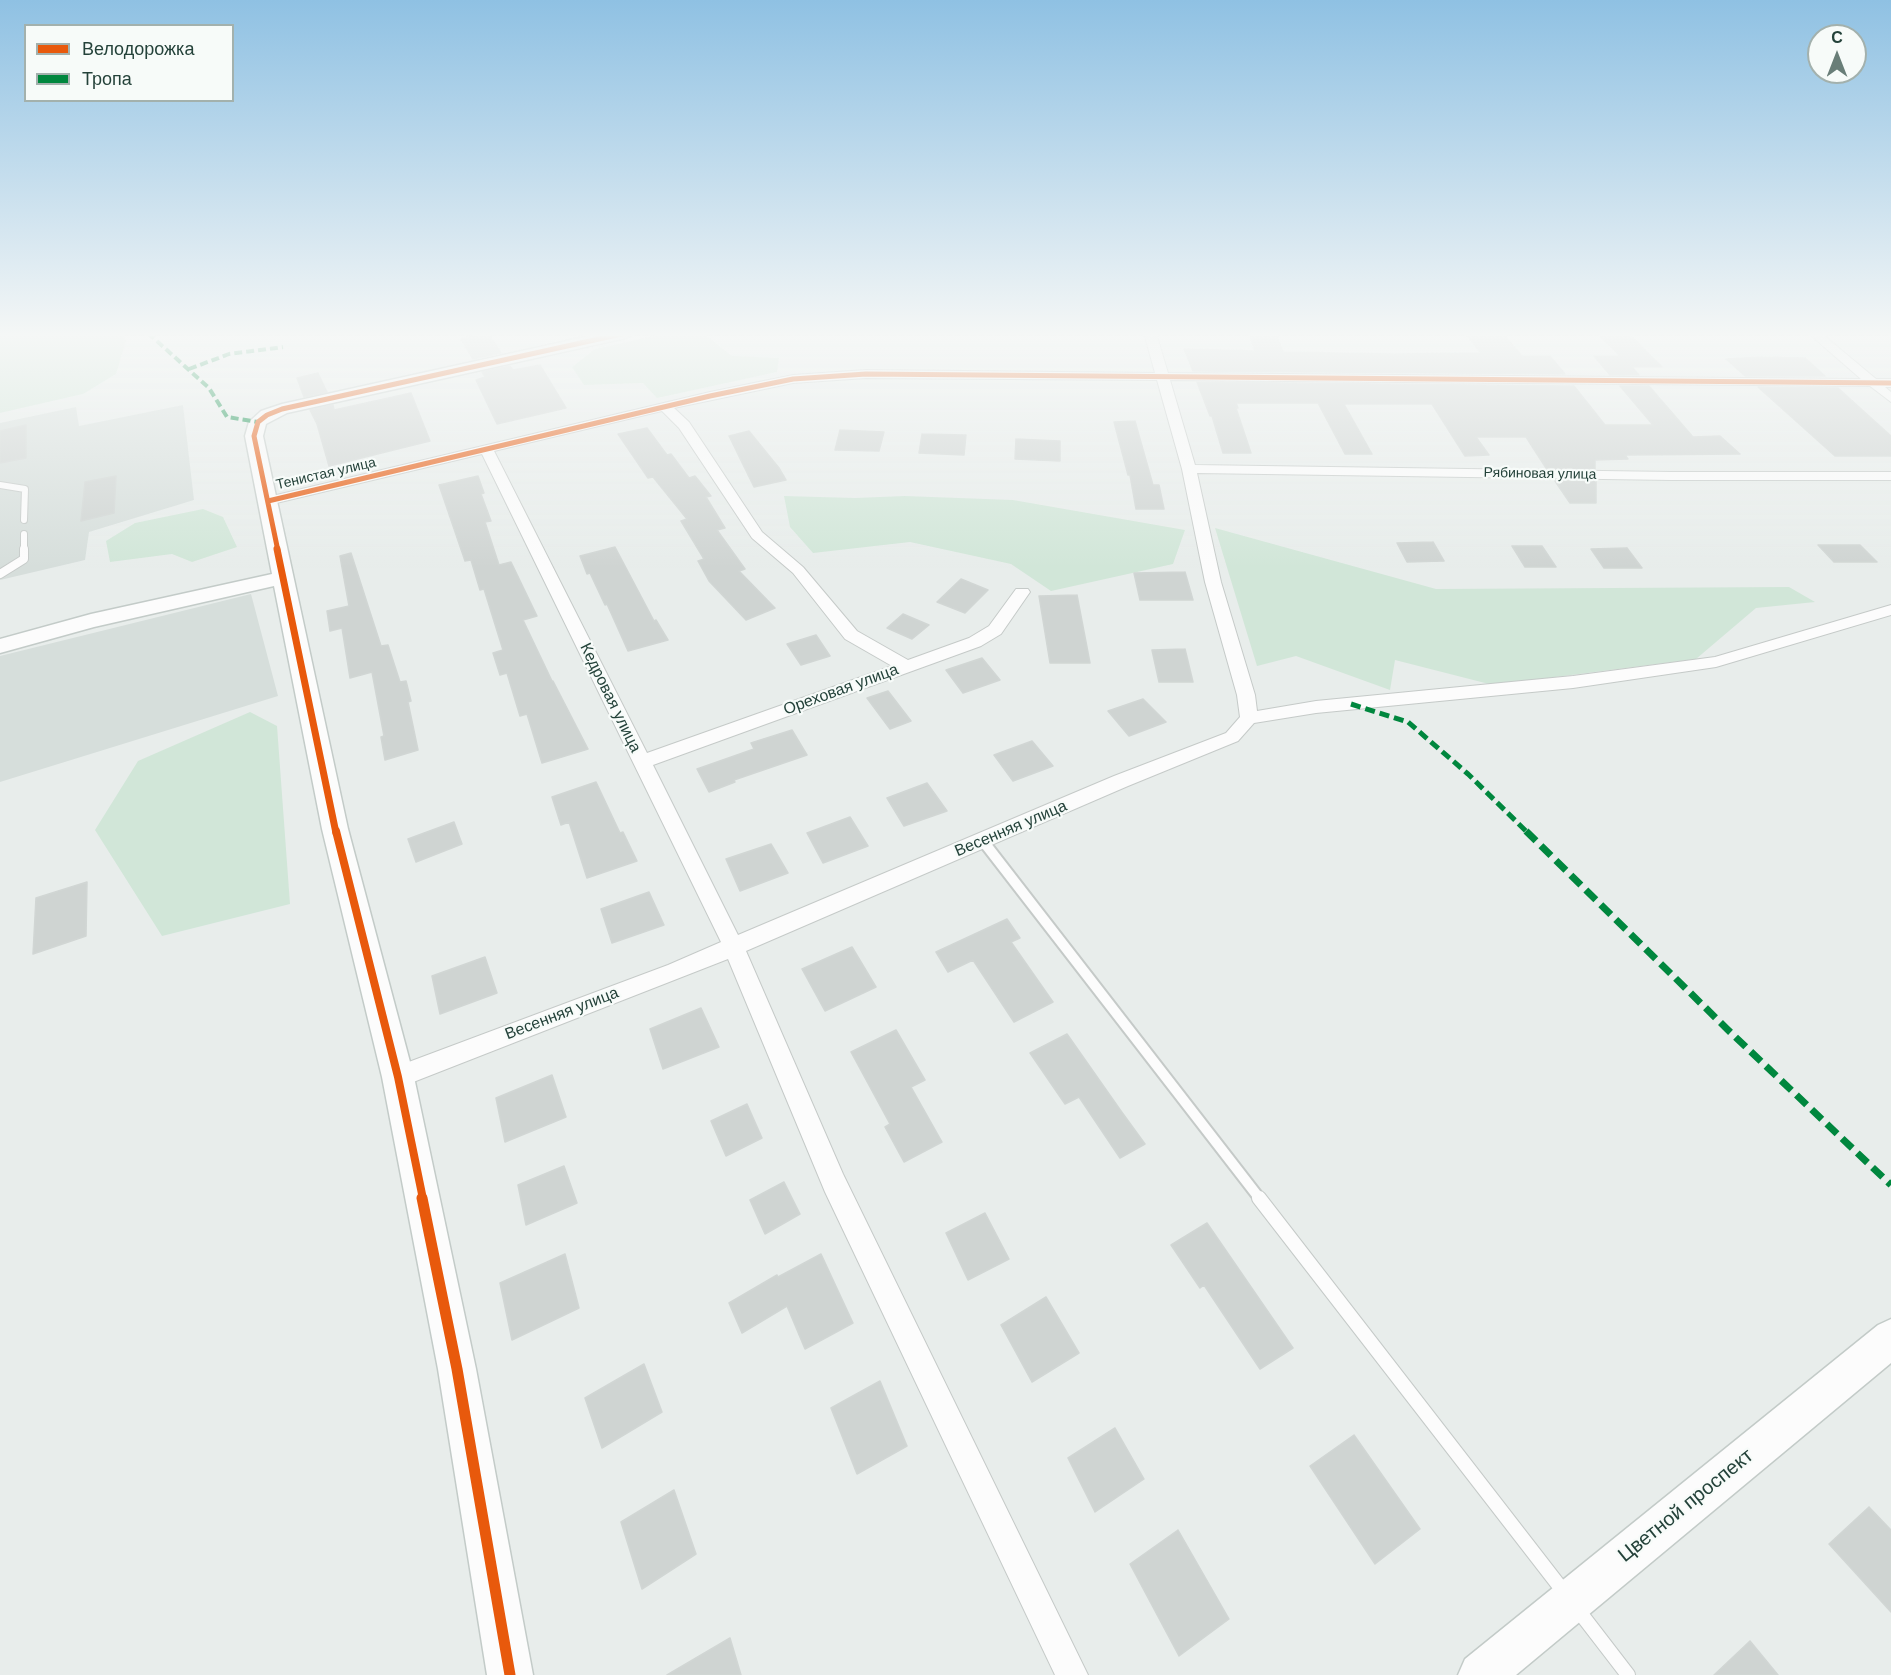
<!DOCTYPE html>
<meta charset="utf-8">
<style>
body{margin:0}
#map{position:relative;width:1891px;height:1675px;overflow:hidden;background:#e8edeb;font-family:Arial,sans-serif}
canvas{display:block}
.legend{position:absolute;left:24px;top:24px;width:210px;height:78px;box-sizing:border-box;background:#f7fbf9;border:2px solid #a3b1ad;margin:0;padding:8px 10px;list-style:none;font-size:18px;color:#24423a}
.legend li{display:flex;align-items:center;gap:12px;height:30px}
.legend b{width:30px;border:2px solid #a3b1ad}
.north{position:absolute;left:1807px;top:24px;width:60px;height:60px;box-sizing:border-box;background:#f7fbf9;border:2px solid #a3b1ad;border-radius:50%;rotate:0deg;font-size:16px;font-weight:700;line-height:24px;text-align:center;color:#24423a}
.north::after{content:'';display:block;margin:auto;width:21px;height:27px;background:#697e78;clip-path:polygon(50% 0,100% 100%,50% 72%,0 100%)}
</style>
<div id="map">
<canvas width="1891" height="1675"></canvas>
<ul class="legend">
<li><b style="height:8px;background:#e8590c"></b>Велодорожка</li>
<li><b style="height:8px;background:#00873e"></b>Тропа</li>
</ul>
<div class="north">С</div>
</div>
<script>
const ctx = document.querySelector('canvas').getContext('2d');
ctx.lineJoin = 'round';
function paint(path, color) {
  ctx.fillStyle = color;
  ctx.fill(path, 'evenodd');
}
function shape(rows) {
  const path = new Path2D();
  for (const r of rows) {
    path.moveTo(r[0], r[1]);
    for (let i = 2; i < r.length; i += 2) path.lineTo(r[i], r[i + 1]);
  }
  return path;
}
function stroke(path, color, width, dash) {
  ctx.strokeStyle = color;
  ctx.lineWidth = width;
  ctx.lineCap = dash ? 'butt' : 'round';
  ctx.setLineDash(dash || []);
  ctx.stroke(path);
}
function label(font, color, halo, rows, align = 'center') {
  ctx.font = font + ' Arial,sans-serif';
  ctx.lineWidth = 4.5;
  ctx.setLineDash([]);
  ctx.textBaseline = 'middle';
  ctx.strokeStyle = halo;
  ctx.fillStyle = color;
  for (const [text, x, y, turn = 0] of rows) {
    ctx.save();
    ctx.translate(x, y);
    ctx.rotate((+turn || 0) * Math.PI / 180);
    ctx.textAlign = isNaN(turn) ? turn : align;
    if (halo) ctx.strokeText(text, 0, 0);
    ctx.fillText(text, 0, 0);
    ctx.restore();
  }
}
const built = shape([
 [183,405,194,500,89,532,85,560,0,580,0,423,76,407,79,426],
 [251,594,278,696,0,782,0,656]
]);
const green = shape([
 [0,333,122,333,126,341,116,374,83,394,0,413],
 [668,333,703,333,732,356,779,358,777,372,657,398,643,383,584,385,572,367,595,349],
 [784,496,855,498,905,496,1013,500,1185,530,1173,564,1051,591,1011,564,910,542,813,553,790,527],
 [203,509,223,517,237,547,192,562,172,554,110,562,106,541,135,523],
 [1215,528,1436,589,1789,587,1815,602,1756,608,1696,659,1493,685,1395,660,1390,690,1296,656,1257,666],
 [250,712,277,726,290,904,162,936,95,830,138,761]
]);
const building = shape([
 [488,333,501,353,473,359,461,339,488,333],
 [1249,333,1276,333,1283,352,1393,354,1481,353,1465,333,1502,333,1522,356,1550,356,1565,374,1193,371,1184,349,1255,351,1249,333],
 [1597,333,1628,333,1662,367,1632,367,1639,375,1610,375,1594,356,1620,356,1597,333],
 [1762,357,1805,358,1825,376,1745,376,1726,359,1762,357],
 [540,365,566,408,497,424,476,380,485,377,482,372,510,366,513,370,540,365],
 [318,373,327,392,304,397,297,378,318,373],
 [1197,382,1574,386,1605,425,1653,425,1620,386,1649,386,1693,437,1720,436,1740,454,1625,455,1628,459,1595,460,1595,469,1546,468,1526,437,1476,437,1489,455,1465,456,1432,404,1344,404,1372,454,1345,454,1318,403,1236,403,1238,408,1236,408,1251,453,1223,453,1212,416,1210,416,1197,382],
 [1758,387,1838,388,1891,436,1891,456,1835,456,1758,387],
 [411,393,430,441,329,466,317,424,310,410,333,405,334,410,411,393],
 [1135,421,1153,485,1159,485,1164,509,1136,509,1130,475,1128,475,1114,422,1135,421],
 [26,425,26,458,0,463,0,431,26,425],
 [647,428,667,455,671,454,689,478,695,476,711,496,706,497,725,528,717,530,745,569,739,571,775,608,746,620,709,581,698,561,704,559,681,521,687,519,653,477,648,478,618,434,647,428],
 [840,430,884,432,879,451,835,450,840,430],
 [749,431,779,468,786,480,754,487,729,436,749,431],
 [922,434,966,435,964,455,919,453,922,434],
 [1016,439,1060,441,1060,461,1015,459,1016,439],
 [116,476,114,513,81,521,85,482,116,476],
 [478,476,484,493,481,494,491,521,485,522,499,565,511,562,537,616,523,620,552,681,553,681,588,749,542,763,527,714,520,716,507,673,500,675,493,653,503,650,484,589,480,590,471,560,465,561,439,485,478,476],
 [1555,481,1596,481,1596,503,1570,503,1555,481],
 [1433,542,1444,561,1407,562,1397,543,1433,542],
 [1818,545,1860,545,1877,562,1834,562,1818,545],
 [1512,546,1542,546,1556,567,1525,567,1512,546],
 [615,547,654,621,656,620,668,640,628,651,607,604,605,605,590,573,587,574,580,556,615,547],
 [1627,548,1642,568,1604,568,1591,549,1627,548],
 [351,553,381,646,388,645,400,682,406,681,411,701,408,702,418,750,385,760,381,737,384,736,372,672,350,678,342,628,330,631,327,611,349,606,340,556,351,553],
 [1185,572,1193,600,1140,600,1134,573,1185,572],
 [961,579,988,590,965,613,937,602,961,579],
 [1077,595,1090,663,1050,663,1039,596,1077,595],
 [903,614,929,625,912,639,887,628,903,614],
 [816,635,830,656,801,665,787,644,816,635],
 [1185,649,1193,682,1159,682,1152,650,1185,649],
 [982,658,1000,680,963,693,946,670,982,658],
 [888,691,911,721,890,729,867,698,888,691],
 [1143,699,1166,722,1129,736,1108,711,1143,699],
 [792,730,807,755,734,780,735,782,709,792,697,769,754,749,751,743,792,730],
 [1032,741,1053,766,1013,781,994,755,1032,741],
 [596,782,620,833,623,832,637,861,587,878,569,822,561,825,552,797,596,782],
 [927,783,947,811,904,826,887,798,927,783],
 [850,817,868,846,823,863,807,833,850,817],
 [454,822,462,844,416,862,408,839,454,822],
 [771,844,788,873,740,891,726,859,771,844],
 [87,882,86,936,33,954,36,898,87,882],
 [649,892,664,925,612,943,601,909,649,892],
 [1007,919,1020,938,1011,942,1053,1002,1014,1022,973,960,948,972,936,952,1007,919],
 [852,947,876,987,825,1011,802,969,852,947],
 [485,957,497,993,440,1014,432,976,485,957],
 [701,1008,719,1047,663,1069,650,1029,701,1008],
 [896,1030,925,1080,911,1087,942,1142,904,1162,885,1127,890,1124,851,1052,896,1030],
 [1067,1034,1121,1111,1145,1144,1120,1158,1079,1097,1065,1104,1030,1053,1067,1034],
 [552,1075,566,1117,505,1142,496,1098,552,1075],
 [747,1104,762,1138,726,1156,711,1121,747,1104],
 [564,1166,577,1203,526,1225,518,1185,564,1166],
 [784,1182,800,1214,765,1234,750,1200,784,1182],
 [985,1213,1009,1259,968,1280,946,1233,985,1213],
 [1207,1223,1293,1348,1260,1369,1204,1285,1200,1288,1171,1245,1207,1223],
 [565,1254,579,1308,512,1340,500,1283,565,1254],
 [821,1254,853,1323,805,1349,787,1306,742,1333,729,1303,777,1275,778,1277,821,1254],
 [1046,1297,1079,1353,1032,1382,1001,1325,1046,1297],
 [644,1364,662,1412,602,1448,585,1398,644,1364],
 [880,1381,907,1446,857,1474,831,1408,880,1381],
 [1115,1428,1144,1479,1095,1512,1068,1458,1115,1428],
 [1354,1435,1420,1529,1375,1564,1310,1466,1354,1435],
 [674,1490,696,1554,642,1589,621,1522,674,1490],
 [1869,1507,1891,1530,1891,1612,1829,1544,1869,1507],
 [1178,1530,1229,1619,1179,1656,1130,1564,1178,1530],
 [730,1638,741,1675,667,1675,730,1638],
 [1750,1641,1778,1675,1714,1675,1750,1641]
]);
const laneFar3 = shape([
 [0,485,25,489,24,520],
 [24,534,24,551]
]);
const laneFar2 = shape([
 [0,574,24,559,24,549]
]);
const laneFar1 = shape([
 [983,841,1260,1199]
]);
const lane = shape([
 [1259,1198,1564,1592],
 [1578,1610,1628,1675]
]);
const street = shape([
 [1144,333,1156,333,1168,373,1861,379,1808,333,1821,333,1876,379,1891,379,1891,387,1885,387,1891,392,1891,402,1870,386,1170,380,1195,465,1671,472,1891,472,1891,480,1671,480,1197,473,1221,582,1255,695,1257,711,1316,701,1573,676,1715,657,1891,605,1891,615,1716,667,1573,688,1316,713,1254,723,1238,741,1128,786,746,951,843,1174,1088,1675,1055,1675,825,1192,728,959,398,1088,390,1085,386,1077,390,1069,668,965,721,942,482,454,268,505,261,501,268,497,710,392,793,375,866,370,1155,373,1144,333],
 [866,378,1157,380,1182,469,1205,582,1237,695,1240,717,1226,733,1114,776,738,935,653,765,981,646,1001,634,1030,592,1028,589,1016,589,989,626,969,638,908,660,857,631,803,567,762,532,689,422,674,408,793,383,866,378],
 [662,411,679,428,752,538,793,573,845,639,892,666,647,753,494,451,662,411]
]);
const secondary = shape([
 [603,333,634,333,626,338,287,413,266,424,263,436,348,829,414,1077,476,1369,533,1675,487,1675,438,1369,382,1077,322,829,274,586,94,627,0,653,0,639,91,614,272,574,245,436,249,422,261,411,282,404,603,333],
 [1891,1319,1891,1363,1516,1675,1458,1675,1465,1659,1878,1325,1891,1319]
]);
const quietFar2 = shape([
 [148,333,209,388,227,417,258,422],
 [189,369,229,354,283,347]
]);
const quietFar1 = shape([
 [1351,704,1408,722,1468,774,1528,833]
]);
const quiet = shape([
 [1526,831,1727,1029,1891,1185]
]);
const cyclewayFar3 = shape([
 [268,501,710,396,793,379,866,374,1891,383],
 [278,551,254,436,258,422,267,415,282,409,626,333]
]);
const cyclewayFar2 = shape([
 [277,549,336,833]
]);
const cyclewayFar1 = shape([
 [336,831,398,1077,423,1199]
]);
const cycleway = shape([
 [422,1198,457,1369,510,1675]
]);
const farStreetnames = [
 ["Тенистая улица",326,474,-13],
 ["Рябиновая улица",1540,474,1]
];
const streetNames = [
 ["Ореховая улица",841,690,-20],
 ["Кедровая улица",610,698,64],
 ["Весенняя улица",1011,829,-23],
 ["Весенняя улица",562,1014,-21]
];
const nearStreetnames = [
 ["Цветной проспект",1686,1506,-39]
];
paint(built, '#d6dedb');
paint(green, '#d1e6d8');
paint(building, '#cfd4d2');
stroke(building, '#d1d6d4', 1.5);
stroke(laneFar3, '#c5cac8', 8);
stroke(laneFar2, '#c5cac8', 10);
stroke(laneFar1, '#c5cac8', 14);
stroke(lane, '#c5cac8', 16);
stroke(street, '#c5cac8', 2);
stroke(secondary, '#c3cbc8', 3);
stroke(laneFar3, '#fcfcfc', 6);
stroke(laneFar2, '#fcfcfc', 8);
stroke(laneFar1, '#fcfcfc', 10);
stroke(lane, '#fcfcfc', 14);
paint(street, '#fcfcfc');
paint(secondary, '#fcfcfc');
stroke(quietFar2, '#00873e', 4, [8, 4]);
stroke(quietFar1, '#00873e', 5, [10, 5]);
stroke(quiet, '#00873e', 7, [14, 7]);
stroke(cyclewayFar3, '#e8590c', 5);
stroke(cyclewayFar2, '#e8590c', 7);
stroke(cyclewayFar1, '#e8590c', 8);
stroke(cycleway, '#e8590c', 11);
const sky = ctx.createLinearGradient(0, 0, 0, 568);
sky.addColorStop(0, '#8fc1e3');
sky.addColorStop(0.59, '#f5f7f6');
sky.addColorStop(1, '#f5f7f600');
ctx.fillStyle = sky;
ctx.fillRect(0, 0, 1891, 568);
label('14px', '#24423a', '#f7fbf9', farStreetnames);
label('16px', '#24423a', '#f7fbf9', streetNames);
label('20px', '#24423a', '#f7fbf9', nearStreetnames);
</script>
